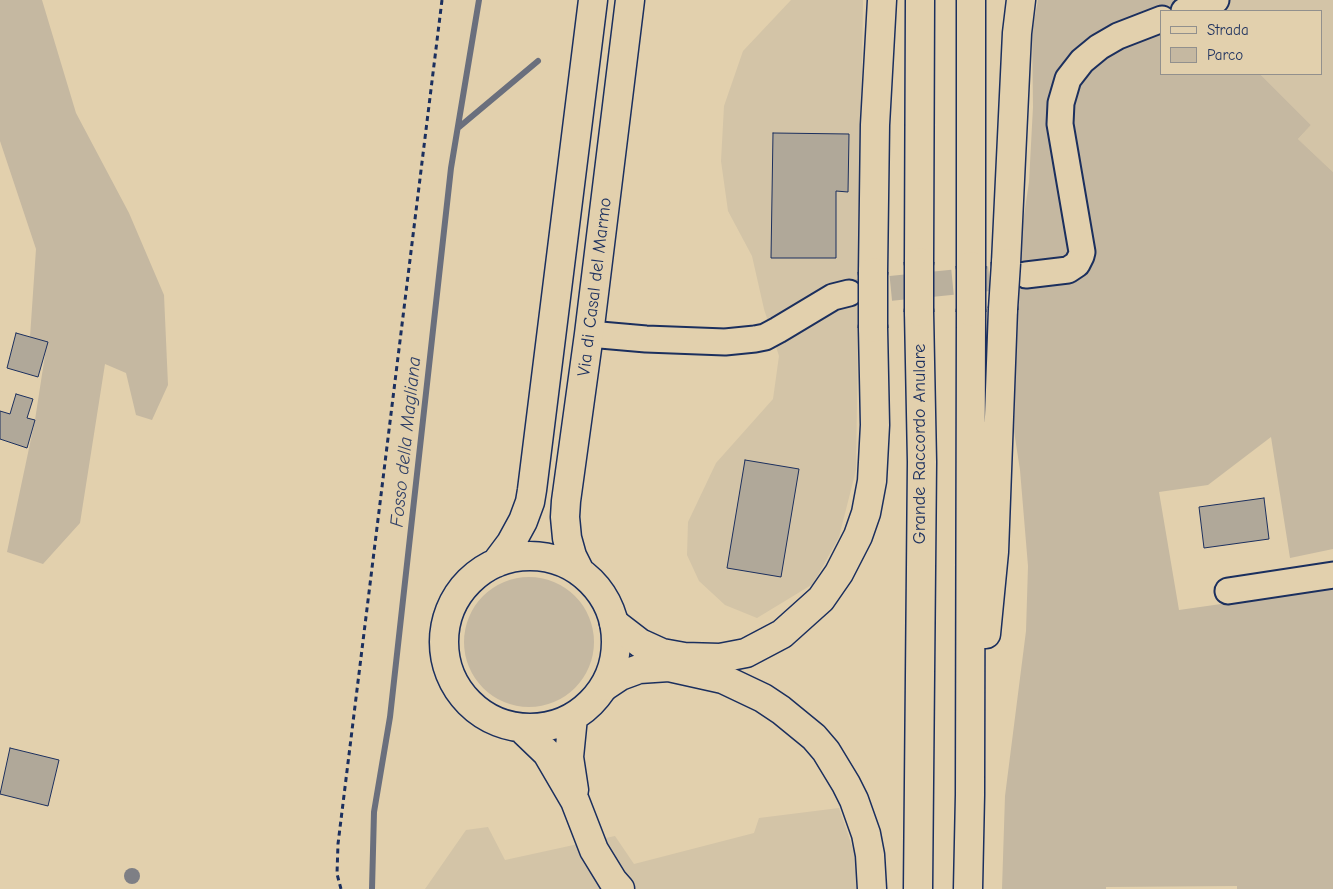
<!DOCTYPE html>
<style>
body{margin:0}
#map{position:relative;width:1333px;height:889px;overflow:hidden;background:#e2d0ad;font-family:"Comic Neue",sans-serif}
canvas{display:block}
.legend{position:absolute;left:1160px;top:10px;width:162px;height:65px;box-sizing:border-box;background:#e2d0ad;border:1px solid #92908d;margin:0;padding:6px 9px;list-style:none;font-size:15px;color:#1b2f5e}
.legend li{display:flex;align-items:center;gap:10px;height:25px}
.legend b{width:25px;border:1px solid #92908d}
</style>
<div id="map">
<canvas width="1333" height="889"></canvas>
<ul class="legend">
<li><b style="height:6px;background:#e2d0ad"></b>Strada</li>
<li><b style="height:14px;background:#c5b8a1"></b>Parco</li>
</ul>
</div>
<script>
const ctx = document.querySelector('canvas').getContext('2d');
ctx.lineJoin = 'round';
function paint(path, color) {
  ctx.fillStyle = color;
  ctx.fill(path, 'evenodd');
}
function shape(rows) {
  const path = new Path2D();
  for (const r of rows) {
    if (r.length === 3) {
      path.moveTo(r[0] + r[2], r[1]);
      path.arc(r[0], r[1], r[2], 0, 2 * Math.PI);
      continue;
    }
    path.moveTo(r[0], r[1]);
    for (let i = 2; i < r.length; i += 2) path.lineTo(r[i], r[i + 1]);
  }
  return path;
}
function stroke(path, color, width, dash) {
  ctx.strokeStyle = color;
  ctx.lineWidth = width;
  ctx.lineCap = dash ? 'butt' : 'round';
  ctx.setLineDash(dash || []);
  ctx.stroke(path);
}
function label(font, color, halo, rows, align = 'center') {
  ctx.font = font + ' "Comic Neue",sans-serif';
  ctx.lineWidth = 4;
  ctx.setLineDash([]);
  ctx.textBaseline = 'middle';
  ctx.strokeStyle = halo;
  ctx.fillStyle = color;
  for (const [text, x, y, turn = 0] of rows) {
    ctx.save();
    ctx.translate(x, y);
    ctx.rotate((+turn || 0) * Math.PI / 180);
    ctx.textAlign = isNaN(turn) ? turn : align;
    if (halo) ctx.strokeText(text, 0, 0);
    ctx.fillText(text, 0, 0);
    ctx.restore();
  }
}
const built = shape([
 [791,0,863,0,856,470,839,537,813,584,757,618,725,605,699,581,687,555,688,522,716,463,773,399,779,356,764,309,752,256,728,211,721,161,724,106,743,51],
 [1198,0,1333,0,1333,172,1298,139,1311,125,1260,74,1322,74,1322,11,1207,11],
 [839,808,854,852,859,889,425,889,466,830,488,827,505,860,615,836,634,864,754,833,759,818]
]);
const green = shape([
 [0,0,42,0,76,113,129,213,164,295,168,385,152,420,136,415,126,373,105,364,80,523,43,564,7,552,35,420,47,342,30,337,36,249,0,141],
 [1038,0,1198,0,1207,11,1162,11,1162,74,1260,74,1311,125,1298,139,1333,172,1333,549,1290,558,1271,437,1208,485,1159,492,1179,610,1333,588,1333,889,1237,889,1237,886,1106,887,1106,889,1002,889,1005,796,1026,631,1028,566,1020,470,1014,431,1018,255,1029,182,1033,107,1032,31],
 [529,642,65]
]);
const stream = shape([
 [458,128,538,61],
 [372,889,374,812,390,717,451,168,479,0]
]);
const building = shape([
 [773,133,849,134,848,192,836,191,836,258,771,258,773,133],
 [16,333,48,342,38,377,7,368,16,333],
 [16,394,33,399,27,418,35,420,27,448,0,439,0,411,10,414,16,394],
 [745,460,799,469,781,577,727,568,745,460],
 [1264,498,1269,539,1204,548,1199,507,1264,498],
 [10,748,59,760,48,806,0,794,10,748]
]);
const streetTunnel = shape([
 [854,292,1026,275]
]);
const path = shape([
 [341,889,337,874,338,844,442,0]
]);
const street = shape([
 [1184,11,1216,0],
 [1026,275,1068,270,1077,264,1081,256,1082,252,1060,124,1061,103,1068,79,1082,61,1099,47,1118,36,1162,19],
 [589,334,646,339,725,342,755,339,765,337,778,330,833,297,849,293],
 [1228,591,1333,575]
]);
const secondary = shape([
 [530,642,86],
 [496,563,511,543,523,521,530,502,532,490,593,0],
 [580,572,572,556,567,538,565,517,566,501,589,334,630,0],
 [573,717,569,757,574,790],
 [521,728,547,753,575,801,594,850,613,881,620,889]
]);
const highway = shape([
 [919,262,920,0],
 [1006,263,1017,33,1021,0],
 [971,266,971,0],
 [873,272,875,125,882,0],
 [614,623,640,643,662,653,684,657,720,658,746,653,782,634,821,599,839,573,858,536,866,513,872,481,875,425,873,328],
 [986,634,994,552,1003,309],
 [605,686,620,676,639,669,669,667,723,679,763,698,781,710,814,737,826,751,846,784,854,800,866,834,870,855,872,889],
 [918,889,922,462,919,312],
 [968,889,970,795,971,312]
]);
const highwayBridge = shape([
 [919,262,919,312],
 [873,272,873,328],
 [1003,309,1006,263],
 [971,312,971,266]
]);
const trees = [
 [132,876]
];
const streetNames = [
 ["Via di Casal del Marmo",595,287,-83],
 ["Grande Raccordo Anulare",920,444,-90]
];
const waterNames = [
 ["Fosso della Magliana",406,442,-84]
];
paint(built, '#d3c4a7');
paint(green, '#c5b8a1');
stroke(stream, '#6a6f7d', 6);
paint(building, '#b0a899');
stroke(building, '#1b2f5e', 1);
stroke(streetTunnel, '#bab09d', 25, [25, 12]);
stroke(street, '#1b2f5e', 29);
stroke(secondary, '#1b2f5e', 31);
stroke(highway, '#1b2f5e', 31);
stroke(path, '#1b2f5e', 3, [5, 4]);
stroke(street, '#e2d0ad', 25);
stroke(secondary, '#e2d0ad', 28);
stroke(highway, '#e2d0ad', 28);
stroke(highwayBridge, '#1b2f5e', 31, []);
stroke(highwayBridge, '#e2d0ad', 28);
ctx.fillStyle = '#7e7f85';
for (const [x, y] of trees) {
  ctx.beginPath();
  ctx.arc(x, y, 8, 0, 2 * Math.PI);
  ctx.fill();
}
label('18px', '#1b2f5e', '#e2d0ad', streetNames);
label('italic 19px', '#2f3f66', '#e2d0ad', waterNames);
</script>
